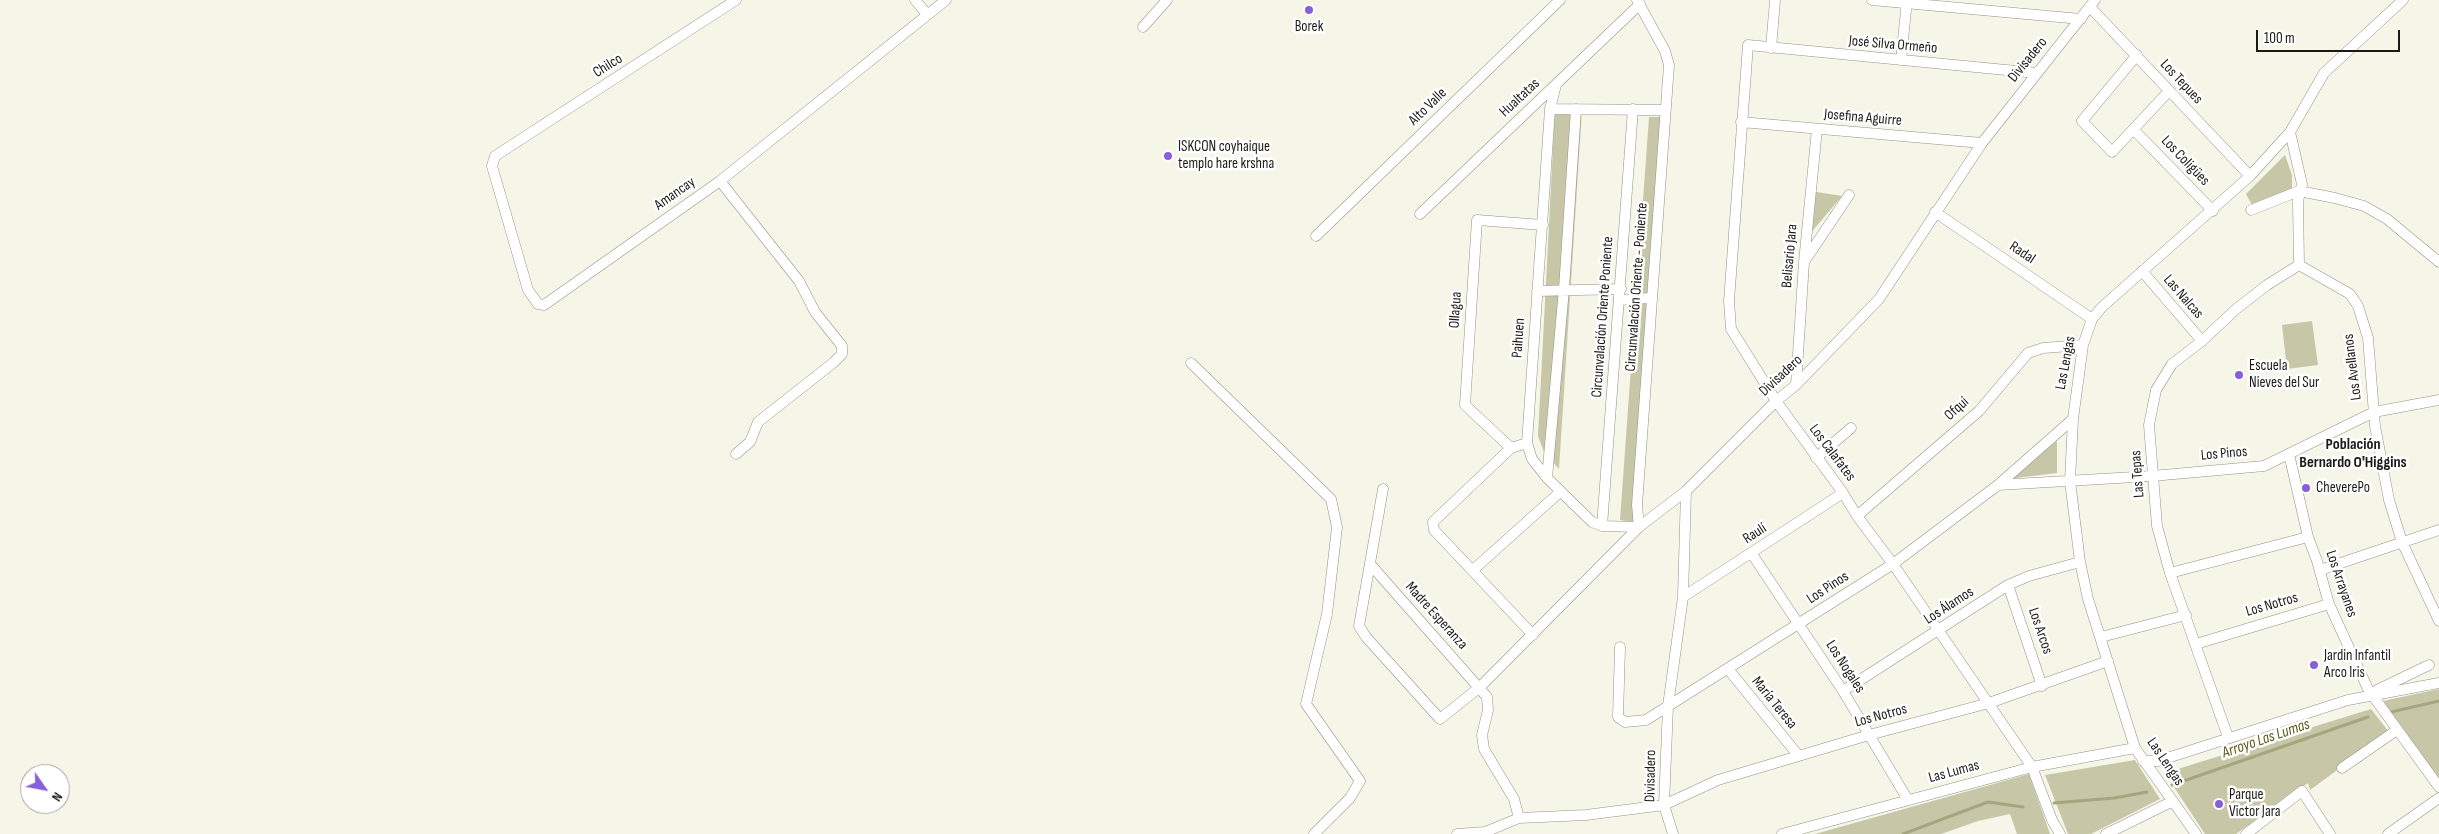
<!DOCTYPE html>
<meta charset="utf-8">
<style>
body{margin:0}
#map{position:relative;width:2439px;height:834px;overflow:hidden;background:#f5f5e8;font-family:"Sofia Sans Condensed",sans-serif}
canvas{display:block}
.north{position:absolute;left:20px;top:764px;width:50px;height:50px;box-sizing:border-box;background:#fff;border:1px solid #a4a4a2;border-radius:50%;rotate:123deg;font-size:14px;font-weight:700;line-height:20px;text-align:center;color:#1b1b16}
.north::after{content:'';display:block;margin:auto;width:18px;height:22px;background:#865fd9;clip-path:polygon(50% 0,100% 100%,50% 72%,0 100%)}
.scale{position:absolute;left:2256px;top:30px;width:144px;height:22px;box-sizing:border-box;border:2px solid #1b1b16;border-top:0;padding-left:6px;font-size:15px;line-height:18px;white-space:nowrap;color:#1b1b16;-webkit-text-stroke:4px #fff;paint-order:stroke}
</style>
<div id="map">
<canvas width="2439" height="834"></canvas>
<div class="north">N</div>
<div class="scale">100 m</div>
</div>
<script>
const ctx = document.querySelector('canvas').getContext('2d');
ctx.lineJoin = 'round';
function paint(path, color) {
  ctx.fillStyle = color;
  ctx.fill(path, 'evenodd');
}
function shape(rows) {
  const path = new Path2D();
  for (const r of rows) {
    path.moveTo(r[0], r[1]);
    for (let i = 2; i < r.length; i += 2) path.lineTo(r[i], r[i + 1]);
  }
  return path;
}
function stroke(path, color, width, dash) {
  ctx.strokeStyle = color;
  ctx.lineWidth = width;
  ctx.lineCap = dash ? 'butt' : 'round';
  ctx.setLineDash(dash || []);
  ctx.stroke(path);
}
function label(font, color, halo, rows, align = 'center') {
  ctx.font = font + ' "Sofia Sans Condensed",sans-serif';
  ctx.lineWidth = 5;
  ctx.setLineDash([]);
  ctx.textBaseline = 'middle';
  ctx.strokeStyle = halo;
  ctx.fillStyle = color;
  for (const [text, x, y, turn = 0] of rows) {
    ctx.save();
    ctx.translate(x, y);
    ctx.rotate((+turn || 0) * Math.PI / 180);
    ctx.textAlign = isNaN(turn) ? turn : align;
    if (halo) ctx.strokeText(text, 0, 0);
    ctx.fillText(text, 0, 0);
    ctx.restore();
  }
}
const green = shape([
 [1555,109,1582,110,1559,469,1544,452,1538,436],
 [1649,117,1667,117,1637,523,1620,520],
 [2285,155,2292,175,2292,190,2252,205,2246,194],
 [1810,191,1842,196,1804,241],
 [2312,321,2318,365,2287,369,2282,325],
 [2057,441,2057,473,2008,479],
 [2439,689,2439,779,2383,701],
 [2371,709,2389,732,2310,790,2308,783,2236,834,2205,834,2166,775,2168,772],
 [2135,760,2160,799,2091,834,2068,834,2045,775],
 [2029,774,2050,834,2017,834,2010,814,1978,821,1941,834,1815,834]
]);
const stream = shape([
 [2391,712,2439,701],
 [2172,785,2368,717],
 [2054,803,2114,798,2147,792],
 [1903,834,1988,802,2023,807]
]);
const minor = shape([
 [736,0,495,156,492,166,528,290,538,304,544,305,720,181,946,0],
 [915,0,927,14],
 [1872,0,2081,19],
 [2090,7,2250,176],
 [1143,27,1167,0],
 [1771,48,1775,0],
 [2137,55,2082,121,2112,152,2169,91],
 [1901,60,1907,0],
 [2037,73,1748,45,1729,301,1731,329,1776,401,1843,493,1857,516,1893,564,2032,767,2052,820,2060,834],
 [1556,85,1550,109,1527,443,1532,459,1547,478,1592,522,1602,526,1639,527,1637,505,1669,65,1665,51,1637,0],
 [1550,109,1664,110],
 [1741,122,1982,143],
 [2136,132,2213,211],
 [2290,132,2302,184,2298,201,2299,265],
 [720,181,799,281,815,312,842,346,842,354,833,363,758,422,750,442,736,454],
 [2251,210,2299,191,2335,198,2364,206,2387,219,2439,262],
 [1935,212,2092,319],
 [1420,214,1640,4],
 [1316,236,1560,0],
 [1806,259,1849,195],
 [2299,265,2350,294,2358,306,2368,338,2375,426,2389,500,2402,542,2439,621],
 [2142,271,2202,341],
 [1537,291,1621,289],
 [1620,300,1650,298],
 [1191,363,1331,499,1337,527,1327,614,1306,704,1360,781,1350,798,1314,834],
 [1796,385,1804,262,1817,129],
 [1527,443,1511,448,1433,522,1434,530,1533,635],
 [1511,448,1465,405,1477,220,1543,225],
 [2289,454,2308,537,2317,561,2329,604,2368,689,2439,787],
 [1816,458,1851,428],
 [1547,478,1564,289,1576,109],
 [1998,485,2073,419],
 [1383,489,1359,626,1366,637,1440,719,1480,687,1639,527,1686,491,1776,401,1796,385,1879,299,1982,143,2095,0],
 [1857,516,1979,411,2028,353,2043,348,2083,345],
 [1602,526,1633,109],
 [1752,554,1843,691,1908,800],
 [1370,564,1487,697,1488,710,1482,735,1484,749,1514,799,1519,818],
 [1473,570,1560,492],
 [2320,570,2439,530],
 [2170,573,2308,537],
 [2008,585,2042,686],
 [1683,597,1843,493],
 [2101,637,2186,615],
 [2196,644,2329,604],
 [1620,647,1618,717,1625,722,1646,720,1893,564,1998,485,2152,476,2264,466,2374,412,2439,400],
 [1728,669,1798,755],
 [2377,690,2429,665],
 [1843,691,2008,585,2029,576,2080,562],
 [2228,737,2170,573,2157,526,2149,425,2156,390,2172,364,2202,341,2235,310,2267,285,2299,265],
 [2143,761,2158,761,2348,700,2439,683],
 [2342,768,2397,730],
 [1457,834,1485,832,1519,818,1586,815,1664,805,1718,780,1869,735,1989,703,2108,661],
 [1673,834,1664,805,1668,706,1683,597,1686,491],
 [1782,834,2032,767,2135,748],
 [2106,834,2173,801],
 [2196,834,2135,748,2088,599,2080,562,2070,481,2073,419,2083,345,2092,319,2102,307,2250,176,2290,132,2324,73,2403,0],
 [2246,834,2302,791,2330,834],
 [2388,834,2439,798]
]);
const markers = [
 [1309,10,5,"#865fd9"],
 [1168,156,5,"#865fd9"],
 [2239,375,5,"#865fd9"],
 [2306,488,5,"#865fd9"],
 [2314,665,5,"#865fd9"],
 [2219,804,5,"#865fd9"]
];
const poiNames = [
 ["Borek",1309,27,"center"],
 ["ISKCON coyhaique",1178,147],
 ["templo hare krshna",1178,164],
 ["Escuela",2249,366],
 ["Nieves del Sur",2249,383],
 ["CheverePo",2316,488],
 ["Jardin Infantil",2324,656],
 ["Arco Iris",2324,673],
 ["Parque",2229,795],
 ["Victor Jara",2229,812]
];
const streetNames = [
 ["José Silva Ormeño",1893,45,5],
 ["Divisadero",2028,60,-51],
 ["Chilco",608,66,-32],
 ["Los Tepues",2181,82,47],
 ["Hualtatas",1520,98,-43],
 ["Alto Valle",1428,107,-44],
 ["Josefina Aguirre",1863,118,5],
 ["Los Coligües",2185,161,46],
 ["Amancay",675,194,-35],
 ["Radal",2022,253,34],
 ["Belisario Jara",1790,256,-85],
 ["Circunvalación Oriente - Poniente",1637,287,-86],
 ["Las Nalcas",2183,297,49],
 ["Ollagua",1456,310,-86],
 ["Circunvalación Oriente Poniente",1603,317,-86],
 ["Paihuen",1519,338,-86],
 ["Las Lengas",2066,363,-79],
 ["Los Avellanos",2353,367,-97],
 ["Divisadero",1781,376,-43],
 ["Ofqui",1957,409,-42],
 ["Los Calafates",1832,453,53],
 ["Los Pinos",2224,454,-5],
 ["Las Tepas",2138,474,-94],
 ["Raulí",1755,534,-33],
 ["Los Arrayanes",2341,584,71],
 ["Los Pinos",1828,588,-33],
 ["Los Notros",2272,605,-16],
 ["Los Álamos",1949,606,-33],
 ["Madre Esperanza",1436,616,48],
 ["Los Arcos",2040,631,71],
 ["Los Nogales",1845,667,57],
 ["María Teresa",1774,703,51],
 ["Los Notros",1881,716,-15],
 ["Las Lengas",2165,762,56],
 ["Las Lumas",1954,772,-15],
 ["Divisadero",1651,776,-89]
];
const neighbourhoodNames = [
 ["Población",2353,445],
 ["Bernardo O'Higgins",2353,463]
];
const waterNames = [
 ["Arroyo Las Lumas",2266,739,-19]
];
paint(green, '#c7c7a7');
stroke(stream, '#a5a67f', 3);
stroke(minor, '#939488', 11);
stroke(minor, '#fff', 10);
for (const [x, y, r, color] of markers) {
  const dot = new Path2D();
  dot.arc(x, y, r, 0, 2 * Math.PI);
  ctx.fillStyle = color;
  ctx.fill(dot);
  stroke(dot, '#fff', 2);
}
label('15px', '#1b1b16', '#fff', poiNames, 'left');
label('15px', '#1b1b16', '#fff', streetNames);
label('bold 16px', '#1b1b16', '#fff', neighbourhoodNames);
label('italic 16px', '#5c5a1c', '#fff', waterNames);
</script>
